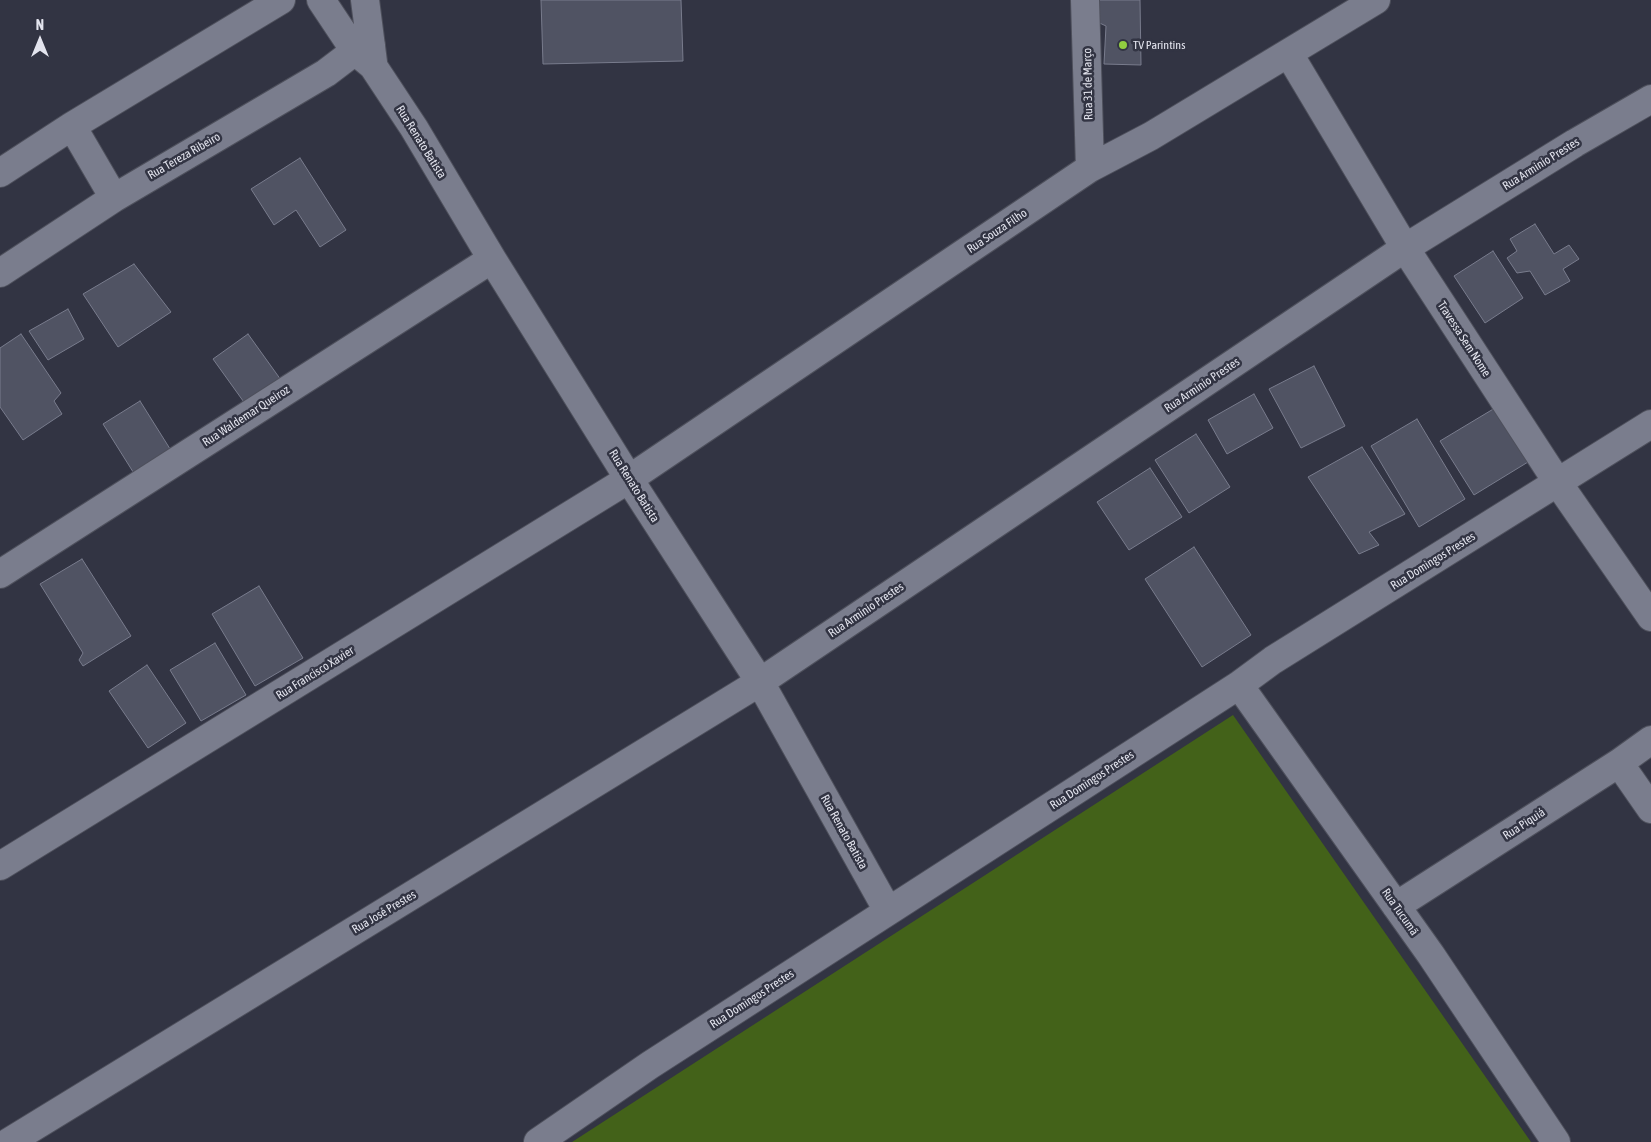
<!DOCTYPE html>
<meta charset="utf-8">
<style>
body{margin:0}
#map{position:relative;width:1651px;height:1142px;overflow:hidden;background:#323443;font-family:"Asap Condensed",sans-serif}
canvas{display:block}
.north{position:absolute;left:15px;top:15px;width:50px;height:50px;-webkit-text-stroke:4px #323443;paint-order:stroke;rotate:0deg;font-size:14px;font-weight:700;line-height:20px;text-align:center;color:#e3e4ee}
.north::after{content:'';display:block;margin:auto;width:18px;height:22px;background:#e3e4ee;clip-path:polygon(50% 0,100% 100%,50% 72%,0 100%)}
</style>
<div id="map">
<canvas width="1651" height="1142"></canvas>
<div class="north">N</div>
</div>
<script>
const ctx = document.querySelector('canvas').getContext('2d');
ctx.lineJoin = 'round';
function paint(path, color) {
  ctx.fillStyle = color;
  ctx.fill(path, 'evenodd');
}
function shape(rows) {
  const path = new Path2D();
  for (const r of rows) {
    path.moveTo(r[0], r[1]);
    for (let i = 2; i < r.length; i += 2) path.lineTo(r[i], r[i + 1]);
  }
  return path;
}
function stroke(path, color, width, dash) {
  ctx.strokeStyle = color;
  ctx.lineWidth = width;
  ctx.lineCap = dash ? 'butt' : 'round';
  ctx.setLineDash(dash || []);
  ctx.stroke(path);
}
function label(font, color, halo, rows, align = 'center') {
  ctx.font = font + ' "Asap Condensed",sans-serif';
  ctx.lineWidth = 5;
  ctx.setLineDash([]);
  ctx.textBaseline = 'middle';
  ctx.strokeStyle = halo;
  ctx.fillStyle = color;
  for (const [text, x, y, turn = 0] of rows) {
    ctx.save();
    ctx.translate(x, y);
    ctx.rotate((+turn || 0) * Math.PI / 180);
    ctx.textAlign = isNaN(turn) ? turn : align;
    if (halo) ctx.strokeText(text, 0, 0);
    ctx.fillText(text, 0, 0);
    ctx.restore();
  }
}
const green = shape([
 [1233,715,1531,1142,572,1142]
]);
const building = shape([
 [541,0,681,0,683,61,543,64,541,0],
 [1091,0,1140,0,1141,65,1104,64,1106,26,1091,19,1091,0],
 [300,158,346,230,320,247,296,210,274,225,251,189,300,158],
 [1535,224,1554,254,1569,245,1579,259,1563,269,1570,281,1545,295,1530,271,1517,273,1507,258,1517,251,1510,239,1535,224],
 [1493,251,1523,298,1485,323,1454,276,1493,251],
 [134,264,171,312,118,347,83,294,134,264],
 [68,309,84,339,48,360,29,331,68,309],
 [21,334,61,393,54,401,62,414,23,440,0,407,0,348,21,334],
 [248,334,281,380,246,405,213,359,248,334],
 [1314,366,1345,426,1301,448,1269,389,1314,366],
 [1254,394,1273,428,1227,454,1208,420,1254,394],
 [140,401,177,460,140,483,103,424,140,401],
 [1495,408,1528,462,1474,495,1440,441,1495,408],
 [1417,419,1465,499,1419,527,1371,446,1417,419],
 [1196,434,1230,487,1189,513,1155,460,1196,434],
 [1362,447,1405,514,1369,532,1379,545,1359,554,1308,477,1362,447],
 [1150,468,1182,517,1129,550,1097,502,1150,468],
 [1194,547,1251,635,1202,667,1145,579,1194,547],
 [82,559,131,636,83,666,79,660,83,653,40,584,82,559],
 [259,586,303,658,255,686,212,614,259,586],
 [215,643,246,695,201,721,170,670,215,643],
 [147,665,186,723,148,748,109,691,147,665]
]);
const street = shape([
 [321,0,355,51,373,66,414,128,492,259,629,479,760,682,888,911],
 [365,0,373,62],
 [1085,0,1090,168],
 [1289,54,1405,248,1558,483,1651,617],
 [72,126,114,198],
 [0,173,72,126,281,0],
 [0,273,114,198,326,73,355,51,371,45],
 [0,574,492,259],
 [1239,685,1431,955,1556,1142],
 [1619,763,1651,809],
 [0,866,629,479,1090,168,1151,136,1376,0],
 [1396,906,1619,763,1651,740],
 [9,1142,760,682,1405,248,1575,143,1651,99],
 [538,1142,650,1065,1239,685,1273,660,1651,424]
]);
const markers = [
 [1123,45,5,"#91cd40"]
];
const poiNames = [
 ["TV Parintins",1133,45]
];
const streetNames = [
 ["Rua 31 de Março",1088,84,-91],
 ["Rua Renato Batista",421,142,58],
 ["Rua Tereza Ribeiro",184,156,-30],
 ["Rua Arminio Prestes",1541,164,-32],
 ["Rua Souza Filho",997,231,-34],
 ["Travessa Sem Nome",1464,339,57],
 ["Rua Arminio Prestes",1202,385,-34],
 ["Rua Waldemar Queiroz",246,416,-33],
 ["Rua Renato Batista",634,486,58],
 ["Rua Domingos Prestes",1433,561,-32],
 ["Rua Arminio Prestes",866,610,-34],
 ["Rua Francisco Xavier",315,673,-32],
 ["Rua Domingos Prestes",1092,780,-33],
 ["Rua Piquiá",1524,824,-33],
 ["Rua Renato Batista",844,832,61],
 ["Rua José Prestes",384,912,-31],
 ["Rua Tucumã",1400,912,55],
 ["Rua Domingos Prestes",752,999,-33]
];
paint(green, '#436219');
paint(building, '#505363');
stroke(building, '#797c8d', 1);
stroke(street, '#4e505c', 30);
stroke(street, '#7a7d8d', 28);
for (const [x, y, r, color] of markers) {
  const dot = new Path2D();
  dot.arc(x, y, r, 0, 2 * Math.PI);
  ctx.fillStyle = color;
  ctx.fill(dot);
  stroke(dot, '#323443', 2);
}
label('12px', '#e3e4ee', '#323443', poiNames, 'left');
label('12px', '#e3e4ee', '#323443', streetNames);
</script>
